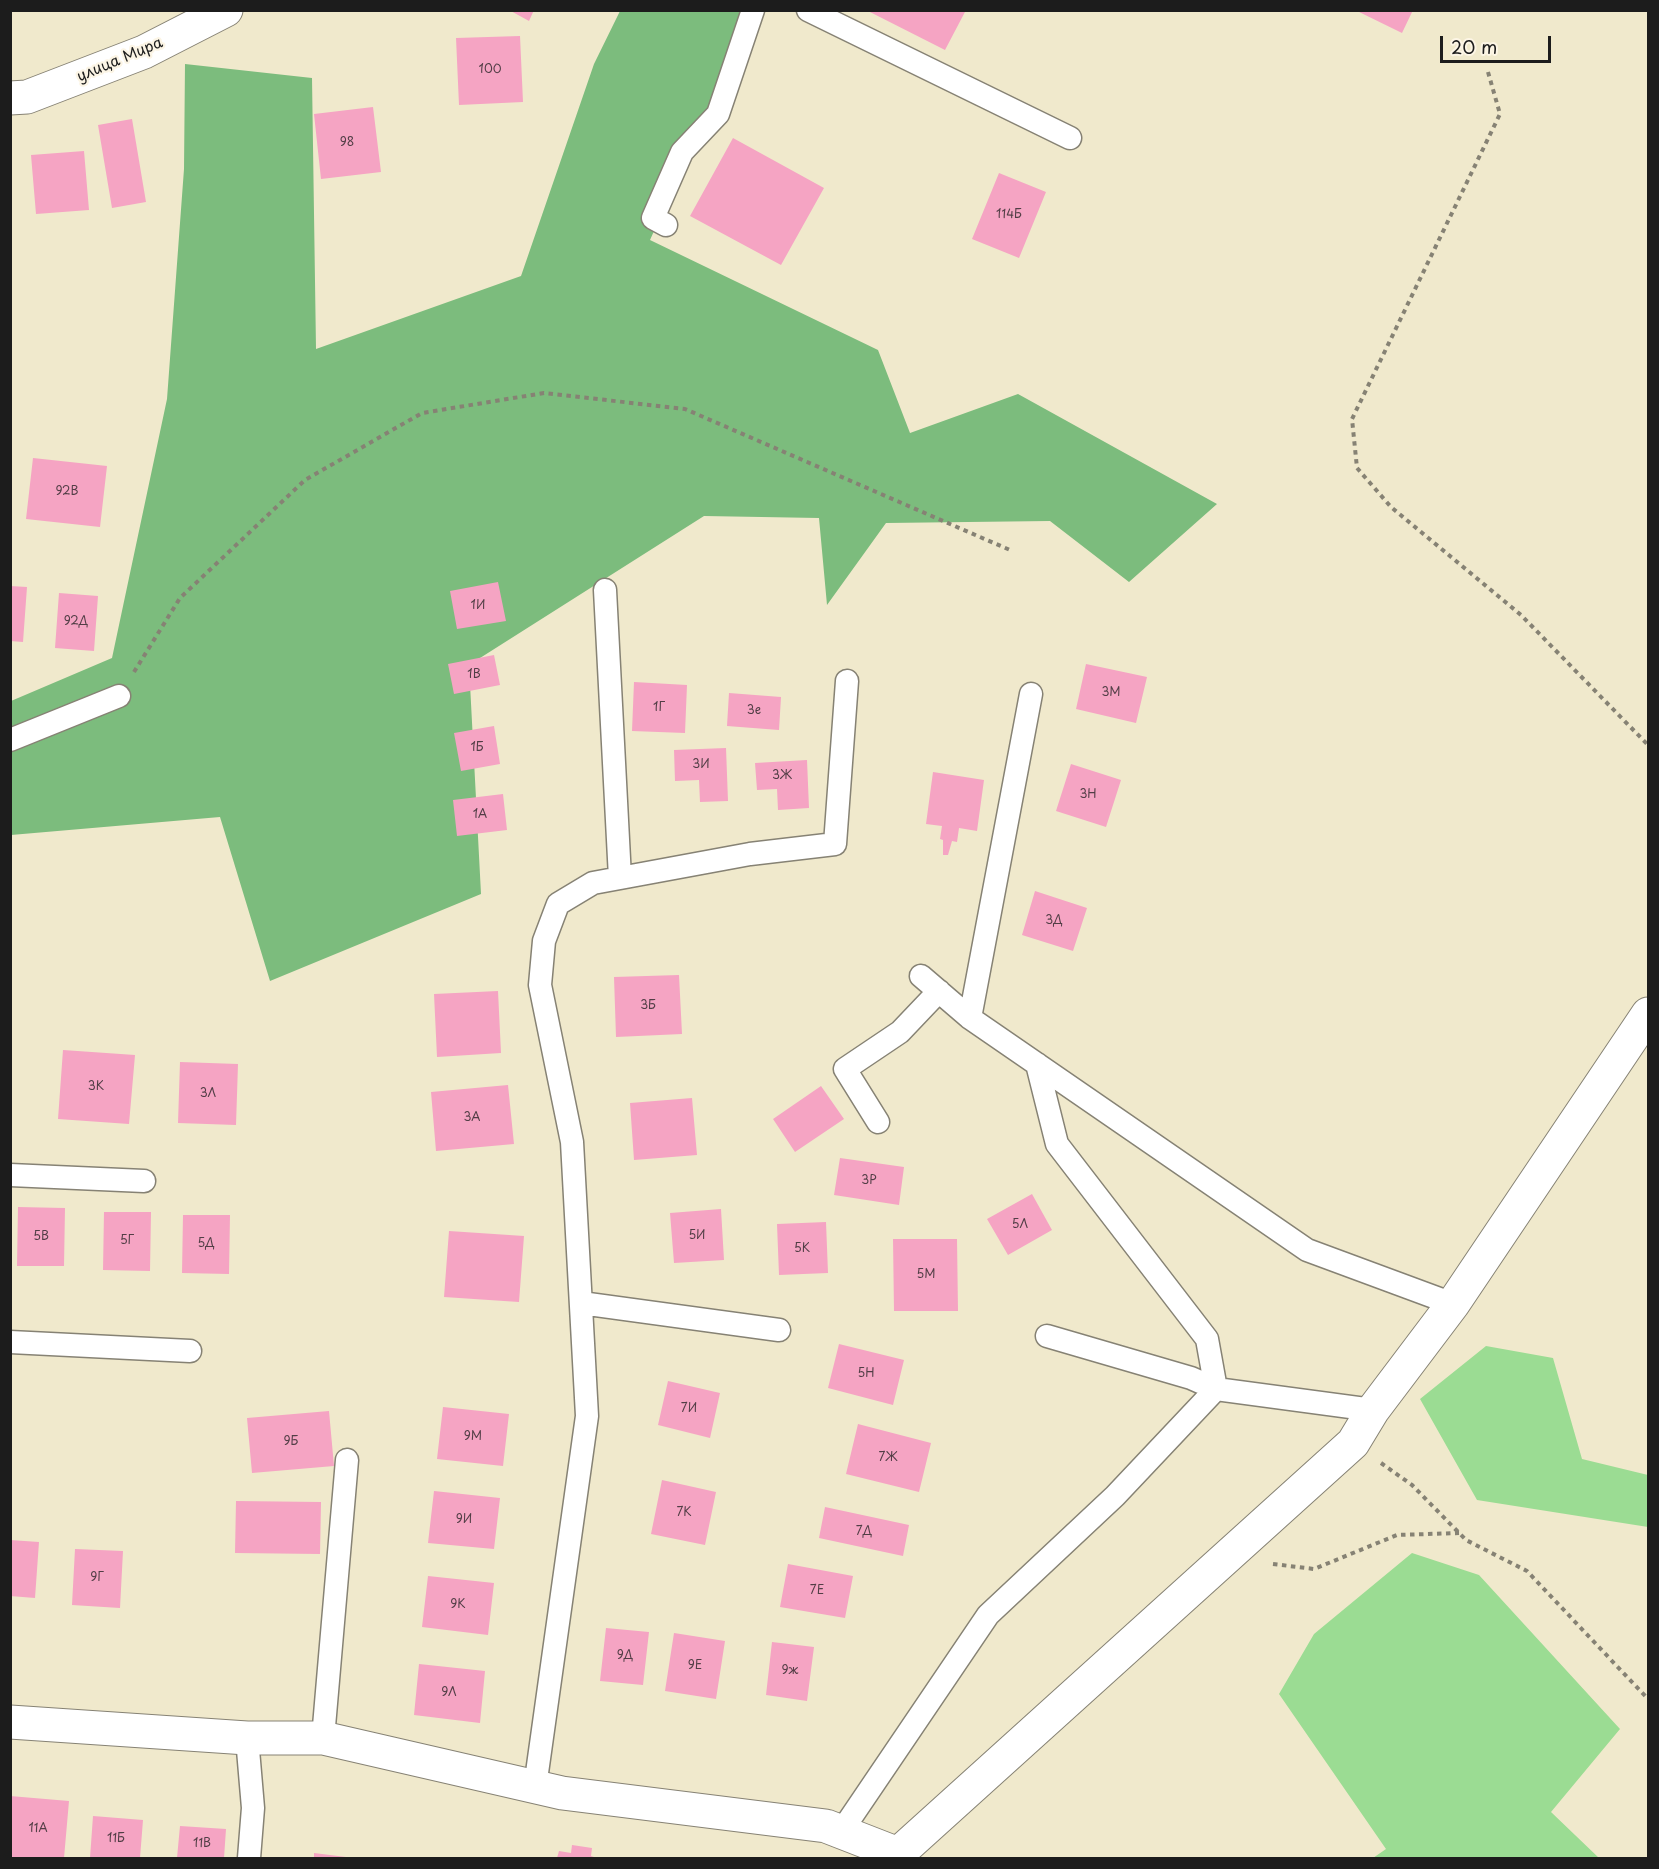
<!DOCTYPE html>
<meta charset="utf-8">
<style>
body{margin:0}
#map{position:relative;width:1659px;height:1869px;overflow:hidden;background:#f0e9cc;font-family:"Playpen Sans",sans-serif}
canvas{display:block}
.frame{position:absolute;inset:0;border:12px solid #1c1c1c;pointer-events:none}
.scale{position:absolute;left:1440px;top:36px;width:111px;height:27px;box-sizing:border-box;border:3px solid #1c1c1c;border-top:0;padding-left:8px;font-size:18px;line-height:21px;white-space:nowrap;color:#1c1c1c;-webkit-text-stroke:4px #fcf5e5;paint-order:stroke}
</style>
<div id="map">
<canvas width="1659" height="1869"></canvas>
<div class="frame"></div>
<div class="scale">20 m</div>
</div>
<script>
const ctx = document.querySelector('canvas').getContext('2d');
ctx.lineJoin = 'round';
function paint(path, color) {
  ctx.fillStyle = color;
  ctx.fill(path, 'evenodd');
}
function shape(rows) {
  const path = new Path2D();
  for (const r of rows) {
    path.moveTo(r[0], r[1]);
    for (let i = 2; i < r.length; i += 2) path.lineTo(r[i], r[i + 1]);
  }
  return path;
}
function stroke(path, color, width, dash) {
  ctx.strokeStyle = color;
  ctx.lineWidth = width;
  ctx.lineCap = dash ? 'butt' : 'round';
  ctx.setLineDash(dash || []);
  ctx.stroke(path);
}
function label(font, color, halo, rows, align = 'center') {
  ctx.font = font + ' "Playpen Sans",sans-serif';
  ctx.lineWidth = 4.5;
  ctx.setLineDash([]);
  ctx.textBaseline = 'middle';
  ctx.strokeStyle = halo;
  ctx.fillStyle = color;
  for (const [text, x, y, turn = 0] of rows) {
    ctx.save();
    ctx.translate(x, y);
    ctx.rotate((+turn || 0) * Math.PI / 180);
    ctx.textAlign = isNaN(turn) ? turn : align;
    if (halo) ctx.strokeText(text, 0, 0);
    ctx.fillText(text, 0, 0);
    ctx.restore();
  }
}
const green = shape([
 [1486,1346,1553,1358,1582,1459,1648,1475,1648,1527,1477,1500,1420,1399],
 [1412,1553,1479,1575,1620,1729,1551,1812,1599,1858,1373,1858,1386,1849,1279,1694,1314,1634]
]);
const forest = shape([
 [620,11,752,11,650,240,878,350,910,433,1018,394,1217,504,1129,582,1050,521,886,523,827,605,819,518,704,516,469,665,481,894,270,981,220,817,11,835,11,701,112,658,167,399,184,169,185,64,312,78,316,349,521,276,594,64]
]);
const building = shape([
 [509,10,534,10,529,21],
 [866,10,966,10,945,50],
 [1355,10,1413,10,1402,33],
 [520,36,523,102,459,105,456,38],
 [373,107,381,172,321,179,314,114],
 [132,119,146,202,112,208,98,125],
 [733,138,824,188,781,265,690,216],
 [84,151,89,210,36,214,31,155],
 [999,173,1046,192,1019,258,972,239],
 [33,458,107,466,100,527,26,519],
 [498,582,506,621,457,629,450,591],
 [10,586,27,587,23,642,10,641],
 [59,593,98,596,94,651,55,648],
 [494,655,500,685,454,694,448,664],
 [1086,664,1147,677,1136,723,1076,709],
 [634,682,687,685,685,733,632,731],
 [729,693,781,697,779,730,727,726],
 [494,726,500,764,461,771,454,733],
 [726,748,728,801,700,802,699,780,675,781,674,750],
 [807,760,809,808,778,810,777,789,757,790,755,763],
 [1071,764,1121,780,1106,827,1056,811],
 [933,772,984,780,977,831,959,828,957,842,952,841,948,855,943,855,943,840,940,839,942,826,926,824],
 [503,794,507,830,457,836,453,800],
 [1035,891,1087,908,1073,951,1022,935],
 [679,975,682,1034,616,1037,614,977],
 [498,991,501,1053,437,1057,434,994],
 [63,1050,135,1055,129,1124,58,1119],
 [180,1062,238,1064,236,1125,178,1123],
 [508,1085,514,1144,436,1151,431,1092],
 [821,1086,844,1119,795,1152,773,1119],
 [692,1098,697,1155,634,1160,630,1103],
 [840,1158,904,1167,899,1205,834,1195],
 [1032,1194,1052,1230,1008,1255,987,1219],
 [18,1207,65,1208,64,1266,17,1266],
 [721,1209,724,1260,674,1263,670,1213],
 [104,1212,151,1212,150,1271,103,1270],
 [183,1215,230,1215,229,1274,182,1273],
 [826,1222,828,1273,779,1275,777,1224],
 [449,1231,524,1236,519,1302,444,1297],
 [893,1239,957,1239,958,1311,894,1311],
 [839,1344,904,1360,893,1405,828,1388],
 [668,1381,720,1393,710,1438,658,1425],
 [443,1407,509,1414,503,1466,437,1459],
 [329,1411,334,1466,252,1473,247,1418],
 [858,1424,931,1443,919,1492,846,1474],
 [662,1480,716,1492,705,1545,651,1534],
 [434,1491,500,1498,494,1549,428,1543],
 [236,1501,321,1502,320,1554,235,1553],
 [825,1507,909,1525,903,1556,819,1538],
 [10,1540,39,1542,35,1598,10,1596],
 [75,1549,123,1551,120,1608,72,1605],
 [788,1564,853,1576,845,1618,780,1607],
 [428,1576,494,1583,488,1635,422,1627],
 [606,1628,649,1632,643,1685,600,1681],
 [674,1633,725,1641,716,1699,665,1691],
 [772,1642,814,1647,807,1701,766,1695],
 [419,1664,485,1671,480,1723,414,1715],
 [10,1796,69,1801,64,1858,10,1858],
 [93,1816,143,1820,140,1858,90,1858],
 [180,1826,226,1829,224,1858,177,1858],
 [572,1845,592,1848,591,1856,597,1858,557,1858,559,1851,571,1853],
 [314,1853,346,1857,346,1858,314,1858]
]);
const path = shape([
 [1488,72,1500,114,1352,419,1357,468,1391,507,1521,615,1648,745],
 [134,672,180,598,305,480,422,413,544,393,685,409,1010,550],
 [1381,1463,1412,1485,1466,1540,1527,1571,1648,1699],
 [1273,1564,1314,1569,1397,1535,1459,1533]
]);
const service = shape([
 [808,10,1070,138],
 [666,225,653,218,682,152,718,114,753,10],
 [605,590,620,878],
 [10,740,119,696],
 [921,976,970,1018,1307,1250,1453,1304],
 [970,1018,1031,694],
 [1037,1064,1057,1144,1207,1339,1216,1389],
 [878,1122,845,1069,900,1032,939,991],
 [10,1175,144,1181],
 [581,1303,779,1330],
 [1047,1336,1191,1378,1216,1389],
 [10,1342,190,1351],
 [247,1738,253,1808,249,1858],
 [323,1738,347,1460],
 [535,1787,587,1416,572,1142,540,985,544,941,558,904,593,883,750,854,835,844,847,681],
 [841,1832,988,1615,1115,1496,1216,1389,1373,1410]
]);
const minor = shape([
 [10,98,27,97,144,52,226,10],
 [10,1722,247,1738,323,1738,562,1793,826,1826,898,1854],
 [896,1858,898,1854,1353,1443,1373,1410,1453,1304,1648,1014]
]);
const numberNames = [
 ["100",490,70],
 ["98",347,143],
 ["114Б",1009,215],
 ["92В",67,492],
 ["1И",478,606],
 ["92Д",76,622],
 ["1В",474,675],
 ["3М",1111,693],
 ["1Г",659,708],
 ["3е",754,711],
 ["1Б",477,748],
 ["3И",701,765],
 ["3Ж",782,776],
 ["3Н",1088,795],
 ["1А",480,815],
 ["3Д",1054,921],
 ["3Б",648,1006],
 ["3К",96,1087],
 ["3Л",208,1094],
 ["3А",472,1118],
 ["3Р",869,1181],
 ["5Л",1020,1225],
 ["5И",697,1236],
 ["5В",41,1237],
 ["5Г",127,1241],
 ["5Д",206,1244],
 ["5К",802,1249],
 ["5М",926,1275],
 ["5Н",866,1374],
 ["7И",689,1409],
 ["9М",473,1437],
 ["9Б",291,1442],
 ["7Ж",888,1458],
 ["7К",684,1513],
 ["9И",464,1520],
 ["7Д",864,1532],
 ["9Г",97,1578],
 ["7Е",817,1591],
 ["9К",458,1605],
 ["9Д",625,1656],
 ["9Е",695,1666],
 ["9ж",790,1671],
 ["9Л",449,1693],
 ["11А",38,1829],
 ["11Б",116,1839],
 ["11В",202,1844]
];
const streetNames = [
 ["улица Мира",120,60,-23]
];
paint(green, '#9bdc93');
paint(forest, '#7cbc7d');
paint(building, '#f5a4c3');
stroke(service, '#868274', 25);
stroke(minor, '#868274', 35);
stroke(path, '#868274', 4, [4.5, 4.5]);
stroke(service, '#fff', 22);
stroke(minor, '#fff', 33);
label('12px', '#523e46', null, numberNames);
label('15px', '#1c1c1c', '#fcf5e5', streetNames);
</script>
